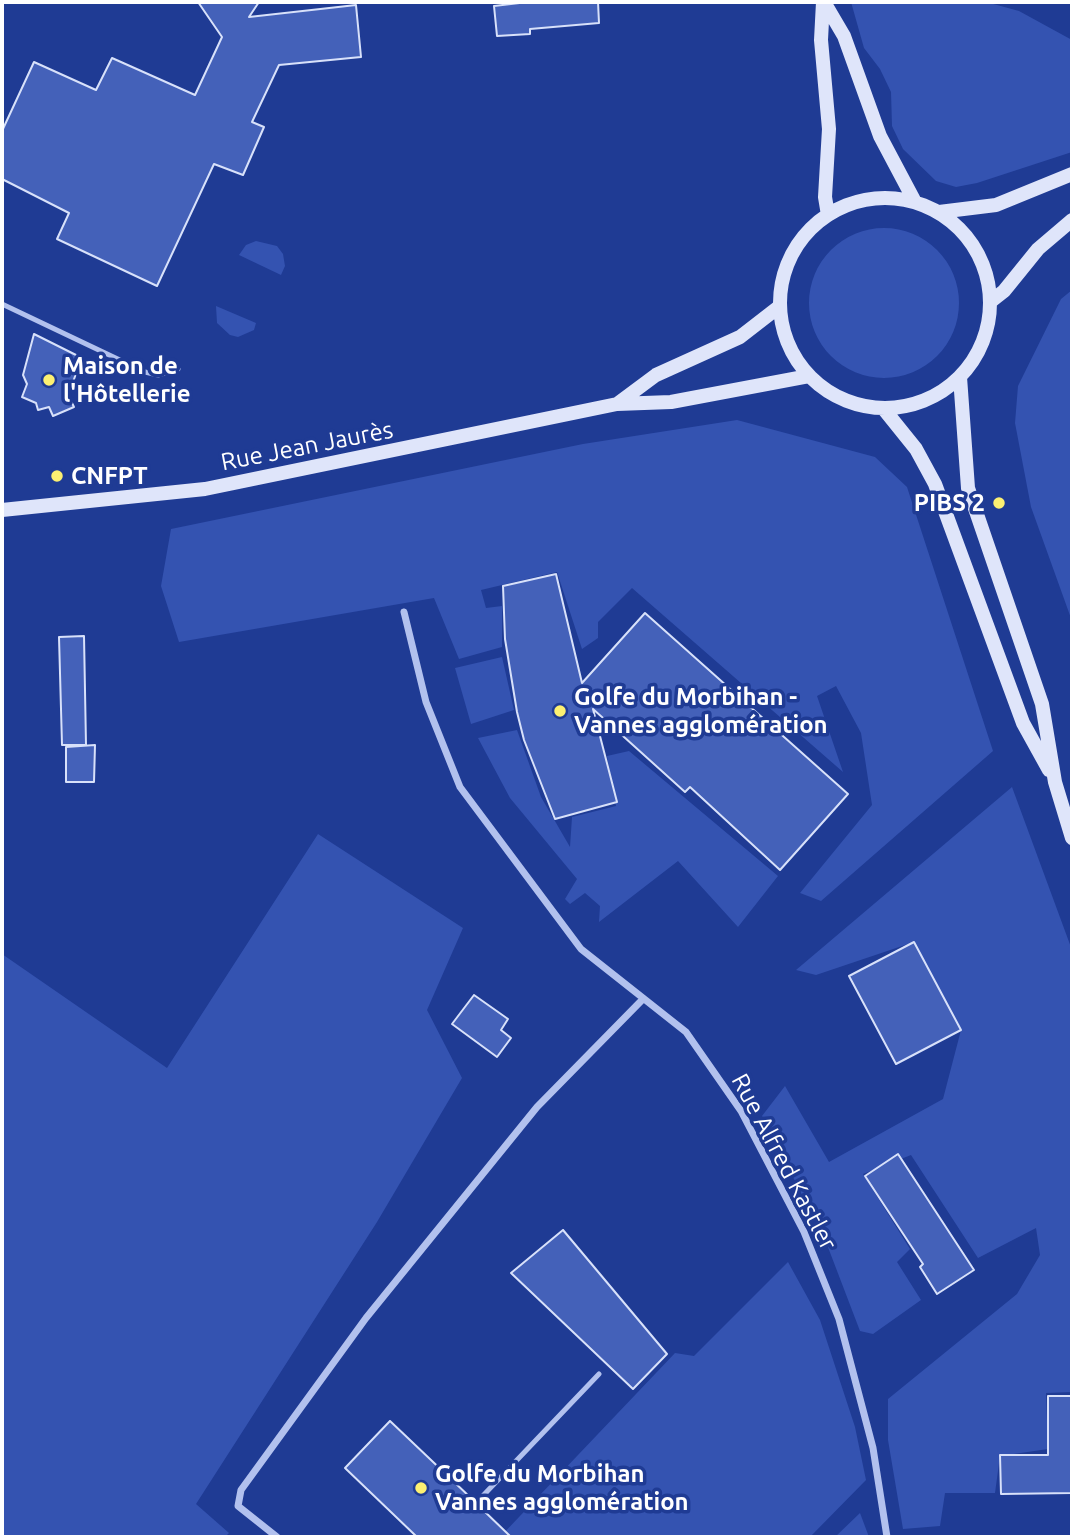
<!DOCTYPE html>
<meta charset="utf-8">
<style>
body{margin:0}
#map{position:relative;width:1074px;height:1539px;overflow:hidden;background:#1f3b94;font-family:Ubuntu,sans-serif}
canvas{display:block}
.frame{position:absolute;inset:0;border:4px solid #fff;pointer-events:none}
</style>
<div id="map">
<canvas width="1074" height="1539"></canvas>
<div class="frame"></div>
</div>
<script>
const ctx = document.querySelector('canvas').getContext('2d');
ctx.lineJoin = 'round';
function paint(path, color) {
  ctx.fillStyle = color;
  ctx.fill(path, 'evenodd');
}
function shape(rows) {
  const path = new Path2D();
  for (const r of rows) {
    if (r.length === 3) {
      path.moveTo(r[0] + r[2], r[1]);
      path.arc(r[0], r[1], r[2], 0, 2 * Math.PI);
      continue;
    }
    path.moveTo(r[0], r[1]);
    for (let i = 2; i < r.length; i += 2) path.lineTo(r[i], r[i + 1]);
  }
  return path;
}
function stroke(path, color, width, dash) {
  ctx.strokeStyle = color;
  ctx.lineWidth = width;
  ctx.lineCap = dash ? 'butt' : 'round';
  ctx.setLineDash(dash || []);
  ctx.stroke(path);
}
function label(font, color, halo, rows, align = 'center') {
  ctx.font = font + ' Ubuntu,sans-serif';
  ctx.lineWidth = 7;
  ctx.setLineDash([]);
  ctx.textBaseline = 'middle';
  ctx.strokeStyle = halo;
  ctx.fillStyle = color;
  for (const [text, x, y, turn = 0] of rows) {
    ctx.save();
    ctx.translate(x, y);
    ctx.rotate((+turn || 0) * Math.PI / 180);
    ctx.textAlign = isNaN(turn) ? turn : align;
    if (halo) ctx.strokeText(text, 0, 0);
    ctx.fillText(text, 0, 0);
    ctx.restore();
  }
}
const green = shape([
 [851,2,986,2,1019,11,1072,40,1072,152,977,183,956,187,936,181,903,149,892,126,891,92,880,69,864,48],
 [884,303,75],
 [256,241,277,246,283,254,285,266,281,275,239,255,246,245],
 [1072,290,1072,621,1031,507,1015,423,1018,386,1061,299],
 [216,306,256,323,254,330,238,337,230,335,217,323],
 [737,420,875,457,907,487,993,751,821,901,800,893,872,805,861,733,836,686,817,696,843,772,632,588,598,622,598,638,582,649,557,572,481,590,486,608,502,606,502,647,459,659,434,598,179,642,161,586,171,529,583,444],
 [502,657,514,710,471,724,455,668],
 [517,730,541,797,570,847,572,817,616,806,607,756,629,751,778,876,738,927,678,861,599,922,600,906,585,893,570,904,565,899,577,879,510,798,478,738],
 [1012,787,1072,950,1072,1392,1046,1393,1048,1449,1000,1456,995,1493,945,1493,940,1526,903,1529,888,1440,888,1399,1017,1294,1040,1255,1036,1228,978,1258,911,1155,863,1174,910,1249,897,1262,921,1300,873,1334,860,1331,826,1242,762,1116,785,1086,829,1162,943,1099,961,1030,914,942,816,975,796,970],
 [318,834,463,928,427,1010,462,1078,377,1222,196,1504,229,1533,225,1537,2,1537,2,954,167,1068],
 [788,1262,820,1320,855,1427,866,1480,810,1537,500,1537,675,1353,694,1356],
 [860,1513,869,1537,835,1537]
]);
const building = shape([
 [198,2,259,2,249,17,356,5,361,57,279,65,252,122,264,127,243,175,214,164,157,286,57,239,69,213,2,179,2,131,34,62,96,90,112,58,195,95,222,37,198,2],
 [528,2,598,2,599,23,530,29,530,34,497,36,494,6,528,2],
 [34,334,82,358,68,395,74,407,53,416,49,407,38,410,36,403,22,397,27,384,23,375,34,334],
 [556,574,582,683,645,613,848,794,780,870,690,787,685,792,593,709,617,802,555,819,524,740,517,712,505,639,503,586,556,574],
 [84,636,86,745,62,745,59,637,84,636],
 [95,745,94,782,66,782,66,747,95,745],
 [914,942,961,1030,896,1064,849,976,914,942],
 [474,995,508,1019,501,1030,511,1038,497,1057,452,1024,474,995],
 [898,1154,974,1270,937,1294,920,1267,923,1264,865,1176,898,1154],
 [563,1230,667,1354,633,1389,511,1273,563,1230],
 [1048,1396,1072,1396,1072,1493,1001,1494,1000,1455,1048,1455,1048,1396],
 [390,1421,472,1499,472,1506,480,1507,511,1537,417,1537,345,1468,390,1421]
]);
const service = shape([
 [2,304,145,372,158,375,178,369],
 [476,1503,599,1374]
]);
const minor = shape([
 [404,612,426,702,460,787,581,949,686,1032,741,1111,804,1232,839,1319,873,1448,887,1537],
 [277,1537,238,1506,241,1490,366,1318,537,1107,643,999]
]);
const secondary = shape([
 [823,2,821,40,829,129,825,197,828,215],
 [824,2,844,36,880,136,915,202],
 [885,303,105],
 [939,212,996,205,1072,174],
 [990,302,1004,291,1038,249,1072,220],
 [960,377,968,488,1042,704,1055,782,1072,838],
 [617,404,656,375,740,337,780,306],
 [883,408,916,449,935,484,1023,723,1049,770],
 [2,510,205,489,617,404,671,402,809,376]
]);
const markers = [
 [49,380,7,"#fcf072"],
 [57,476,7,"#fcf072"],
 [999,503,7,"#fcf072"],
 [560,711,7,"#fcf072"],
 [421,1488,7,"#fcf072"]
];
const poiNames = [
 ["Maison de",63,366],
 ["l'Hôtellerie",63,394],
 ["CNFPT",71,476],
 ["PIBS 2",985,503,"right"],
 ["Golfe du Morbihan -",574,697],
 ["Vannes agglomération",574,725],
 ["Golfe du Morbihan",435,1474],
 ["Vannes agglomération",435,1502]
];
const streetNames = [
 ["Rue Jean Jaurès",307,446,-11],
 ["Rue Alfred Kastler",784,1162,62]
];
paint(green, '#3453b1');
paint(building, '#4461b9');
stroke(building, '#d8e1fa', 2);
stroke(service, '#b2c1ee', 5);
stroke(minor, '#b2c1ee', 7);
stroke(secondary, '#dfe5fa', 14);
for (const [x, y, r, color] of markers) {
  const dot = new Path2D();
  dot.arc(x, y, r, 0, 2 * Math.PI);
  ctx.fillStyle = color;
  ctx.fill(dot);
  stroke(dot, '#1f3b94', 2.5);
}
label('bold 24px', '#fff', '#1f3b94', poiNames, 'left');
label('24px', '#fff', '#1f3b94', streetNames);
</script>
